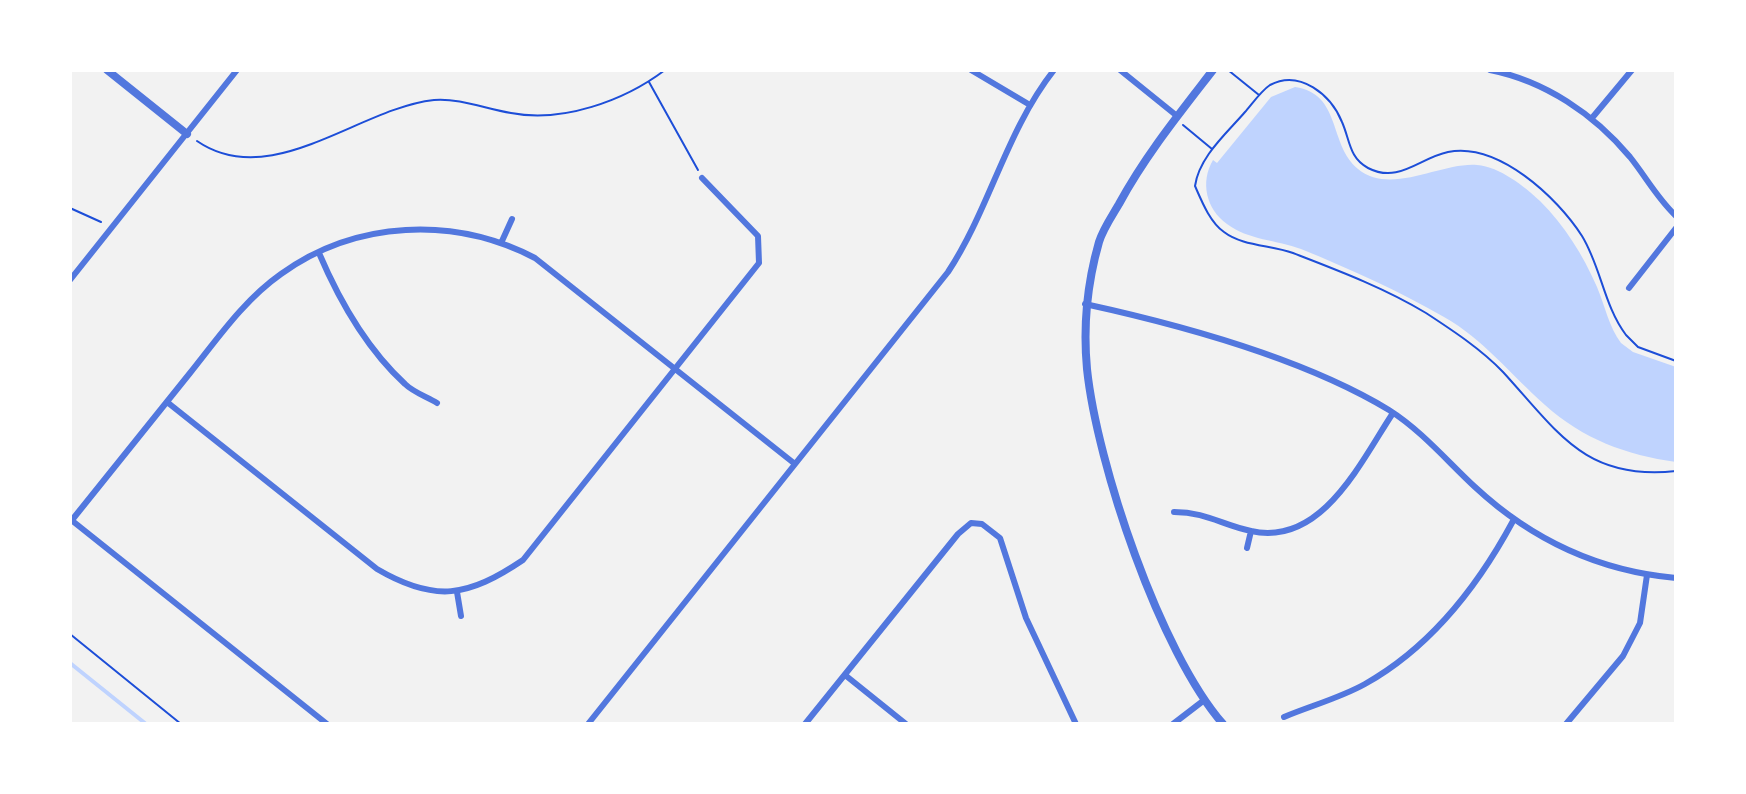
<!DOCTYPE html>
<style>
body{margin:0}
#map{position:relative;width:1746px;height:794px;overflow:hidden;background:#f2f2f2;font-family:"Sofia Sans Condensed",sans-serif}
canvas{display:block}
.frame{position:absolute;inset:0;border:72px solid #fff;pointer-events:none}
</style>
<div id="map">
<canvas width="1746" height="794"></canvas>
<div class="frame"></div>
</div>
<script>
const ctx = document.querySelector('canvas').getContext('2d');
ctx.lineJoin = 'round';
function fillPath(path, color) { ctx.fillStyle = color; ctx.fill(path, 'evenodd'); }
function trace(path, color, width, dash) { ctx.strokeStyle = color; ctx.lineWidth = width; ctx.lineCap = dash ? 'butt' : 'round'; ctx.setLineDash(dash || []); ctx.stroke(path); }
fillPath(new Path2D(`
 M1295,87c47,7 33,57 63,82 33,27 83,-7 119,-4 23,2 47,21 63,36 25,25 43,54 57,86 8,19 12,40 24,56l12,9 43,15v95c-50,-7 -93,-23 -131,-57 -34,-30 -62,-66 -101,-88 -45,-26 -94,-48 -143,-68 -24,-9 -53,-9 -74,-25 -21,-15 -27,-42 -14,-64l4,3 54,-66z`), '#bfd3fe');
trace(new Path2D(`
 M70,663l76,61`), '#bfd3fe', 4);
trace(new Path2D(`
 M1228,70l31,25
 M649,82l49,88
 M1183,125l29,24
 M197,141c74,51 162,-33 237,-41 26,-2 52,9 77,13 51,10 113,-12 154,-43
 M70,208l31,14
 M1676,361l-38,-14 -12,-12c-22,-29 -25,-68 -44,-99 -25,-39 -84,-94 -134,-84 -29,6 -49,32 -80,16 -19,-10 -18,-28 -26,-46 -11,-27 -42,-53 -72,-37 -9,6 -18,19 -25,27 -19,22 -46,45 -50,74 7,16 15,36 29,46 18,14 47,13 69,21 44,17 92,35 133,60 26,17 55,36 77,59 55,60 82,109 173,99
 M70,634l111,90`), '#1d4ed8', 2);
trace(new Path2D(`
 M971,70l59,35
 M1120,70l57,46
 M1490,70c55,11 104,44 140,87 16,20 27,41 46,59
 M1592,118l40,-48
 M502,241l10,-22
 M319,253c20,47 48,96 86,131 8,8 22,13 32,19
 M70,280l167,-210
 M1629,288l47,-60
 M1085,304c96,21 220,55 304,106 33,21 58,51 86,77 57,53 123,84 201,91
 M167,402l210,167c58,34 91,28 146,-9l236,-297 -1,-27 -56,-58
 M1174,512c32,0 48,13 77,19 71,16 110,-70 142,-118
 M70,519l257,205
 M72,520c39,-49 79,-98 118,-147 28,-35 54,-73 91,-99 75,-54 173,-58 254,-16l260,206
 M1247,548l4,-17
 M457,592l4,24
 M845,675l61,49
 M1284,717c26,-11 56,-19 81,-33 66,-37 113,-98 148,-163
 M588,724l360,-452c42,-64 58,-141 106,-202
 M805,724l153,-190 13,-11 11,1 18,14 26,80 50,106
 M1173,724l30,-23
 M1566,724l57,-68 17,-33 7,-48`), '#5277de', 6);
trace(new Path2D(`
 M107,70l80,64
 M1213,70c-34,44 -68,86 -94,134 -7,12 -16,25 -20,38 -12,42 -16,84 -12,127 10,95 73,283 136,355`), '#5277de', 8);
</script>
